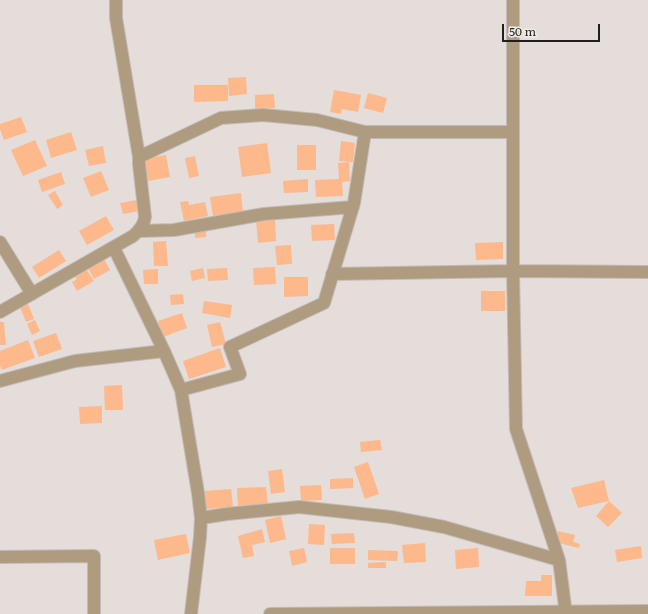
<!DOCTYPE html>
<style>
body{margin:0}
#map{position:relative;width:648px;height:614px;overflow:hidden;background:#e4ddd9;font-family:Literata,serif}
canvas{display:block}
.scale{position:absolute;left:502px;top:24px;width:98px;height:18px;box-sizing:border-box;border:2px solid #211f1d;border-top:0;padding-left:5px;font-size:12px;line-height:14px;white-space:nowrap;color:#211f1d;-webkit-text-stroke:3px #f1ebe6;paint-order:stroke}
</style>
<div id="map">
<canvas width="648" height="614"></canvas>
<div class="scale">50 m</div>
</div>
<script>
const ctx = document.querySelector('canvas').getContext('2d');
ctx.lineJoin = 'round';
function fillPath(path, color) { ctx.fillStyle = color; ctx.fill(path, 'evenodd'); }
function trace(path, color, width, dash) { ctx.strokeStyle = color; ctx.lineWidth = width; ctx.lineCap = dash ? 'butt' : 'round'; ctx.setLineDash(dash || []); ctx.stroke(path); }
fillPath(new Path2D(`
 M246,77l1,17 -18,2 -1,-18z
 M194,85h34v16l-34,1z
 M334,90l27,5 -3,17 -16,-3 -1,5 -11,-2z
 M368,93l19,5 -4,15 -19,-5z
 M274,94l1,14 -20,1v-14z
 M21,117l6,15 -23,8 -4,-11v-5z
 M71,132l6,18 -26,8 -5,-18z
 M35,140l12,26 -24,10 -12,-26z
 M341,141l14,2 -2,19 -14,-1z
 M267,143l4,30 -29,4 -4,-30z
 M297,145h19v25h-19z
 M103,146l3,17 -17,3 -4,-16z
 M166,155l4,22 -22,4 -5,-22z
 M195,156l4,20 -10,2 -4,-20z
 M349,162l1,19 -8,1 1,14 -27,1 -1,-17 24,-1 -1,-16z
 M101,171l8,19 -18,7 -8,-19z
 M61,172l4,12 -23,8 -4,-12z
 M308,179v13l-24,1 -1,-12z
 M55,191l8,14 -6,4 -9,-14z
 M241,193l2,19 -30,4 -3,-19z
 M137,200l2,11 -16,3 -3,-11z
 M188,201l1,4 16,-3 3,14 -24,5 -4,-19z
 M106,216l8,14 -27,15 -8,-14z
 M275,218l1,23 -18,2 -2,-24z
 M334,224l1,16 -23,1 -1,-16z
 M195,230h11v7l-11,1z
 M166,241l2,25h-14l-1,-24z
 M503,242v17l-27,1 -1,-17z
 M291,245l1,19 -15,1 -2,-19z
 M59,250l7,11 -27,17 -7,-11z
 M104,259l6,11 -16,9 -6,-11z
 M275,267l1,17 -22,1 -1,-17z
 M203,268l2,10 -13,3 -2,-10z
 M227,268l1,12 -20,1 -1,-12z
 M86,269l8,12 -17,10 -5,-9 5,-3 -3,-3z
 M158,269v15h-14l-1,-14z
 M284,277h24v19l-24,1z
 M481,291h24v20h-24z
 M183,294l1,10 -13,1 -1,-10z
 M204,301l28,4 -2,13 -28,-5z
 M28,304l6,15 -8,3 -6,-15z
 M182,313l5,15 -24,9 -5,-16z
 M35,320l5,11 -8,4 -5,-11z
 M0,322h4l2,23h-6z
 M220,322l6,22 -14,3 -5,-22z
 M56,333l6,16 -23,8 -6,-16z
 M28,340l7,18 -33,12 -2,-4v-15z
 M220,348l6,19 -37,12 -6,-18z
 M122,385l1,25h-18l-1,-24z
 M102,406v17l-22,1 -1,-17z
 M380,440l2,10 -21,2 -1,-10z
 M368,462l11,32 -14,5 -11,-32z
 M282,469l3,23 -14,2 -3,-23z
 M353,478v10l-23,1v-10z
 M604,480l5,21 -31,7 -7,-20z
 M321,485l1,15 -21,1 -1,-15z
 M266,487l2,17 -30,2 -1,-18z
 M231,489l2,18 -27,2 -1,-18z
 M609,501l13,12 -14,14 -12,-11z
 M281,516l5,23 -16,4 -5,-23z
 M309,524l16,1 -1,20 -16,-1z
 M262,529l3,13 -13,3 2,11 -11,2 -5,-22z
 M558,531l17,4 -2,7 7,2 -1,4 -24,-6z
 M354,533l1,10 -23,1 -1,-10z
 M186,534l4,19 -32,7 -4,-20z
 M425,543l1,19 -22,1 -2,-18z
 M641,546l1,12 -25,4 -2,-12z
 M304,548l3,14 -15,4 -3,-15z
 M330,548h25v16h-25z
 M478,548l1,19 -23,2 -1,-19z
 M368,550l30,1 -1,10 -29,-1z
 M386,562v6h-18v-5z
 M541,575h11v21h-27l1,-15h15z`), '#fdb88c');
const minor = new Path2D(`
 M513,0v271l3,158 43,131 7,54
 M139,157l82,-39 42,-3 54,5 48,12h147
 M139,231l35,-1 90,-16 89,-7
 M0,242l32,52
 M114,248l50,103 17,39 17,103 3,25 -1,19 -9,77
 M332,274l181,-3 135,1
 M0,312l133,-76c7,-6 11,-11 12,-19l-6,-53v-7l-23,-139v-18
 M0,381l75,-20 89,-10
 M181,390l59,-16 -10,-27 94,-44 30,-100 11,-71
 M201,518l26,-4 72,-7 92,10 53,10 115,33
 M0,557l94,-1v58
 M270,614l378,-3`);
trace(minor, '#c1bbb7', 14);
trace(minor, '#ae9b80', 12);
</script>
